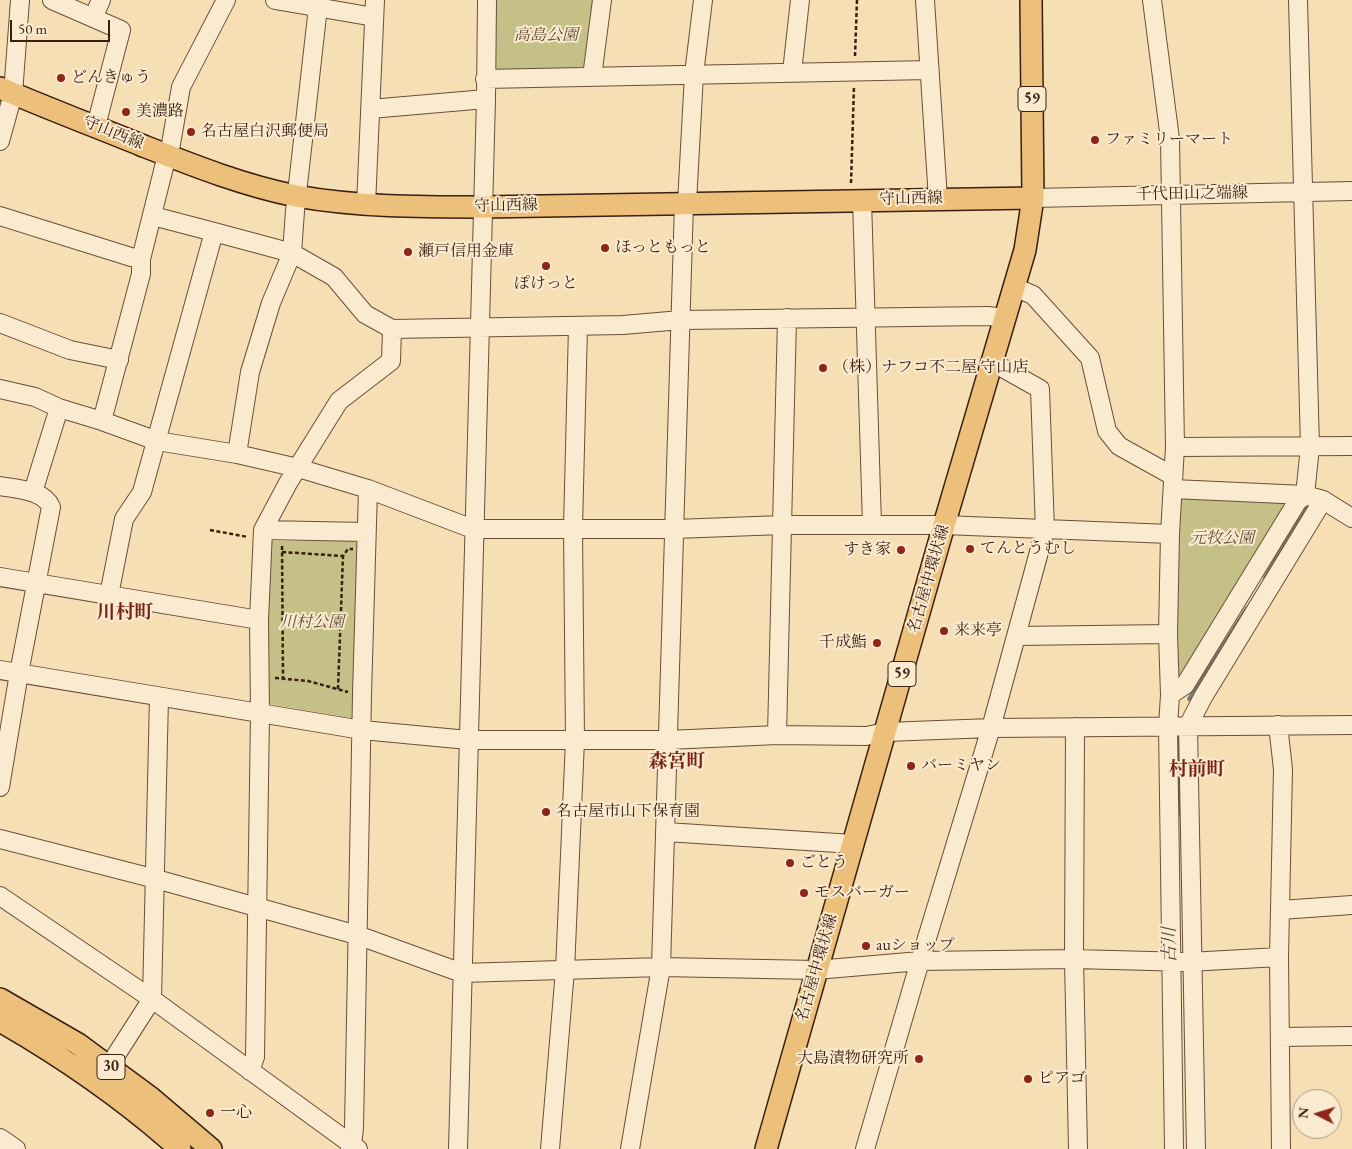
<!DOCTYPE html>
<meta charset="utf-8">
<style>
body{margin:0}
#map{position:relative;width:1352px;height:1149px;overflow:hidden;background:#f7dfb5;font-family:"EB Garamond",serif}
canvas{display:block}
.north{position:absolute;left:1292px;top:1089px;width:50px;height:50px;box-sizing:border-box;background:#faeacf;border:1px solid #ad9883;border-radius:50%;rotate:275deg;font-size:14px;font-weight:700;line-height:20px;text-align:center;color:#3a1e11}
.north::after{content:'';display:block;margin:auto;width:18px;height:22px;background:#8f2418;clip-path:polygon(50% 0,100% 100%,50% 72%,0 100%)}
.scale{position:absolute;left:10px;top:20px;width:100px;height:22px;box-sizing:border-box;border:2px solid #3a1e11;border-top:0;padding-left:6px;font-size:15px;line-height:18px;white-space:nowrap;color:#3a1e11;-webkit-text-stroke:4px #faeacf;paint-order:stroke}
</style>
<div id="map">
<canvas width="1352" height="1149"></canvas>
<div class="north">N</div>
<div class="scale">50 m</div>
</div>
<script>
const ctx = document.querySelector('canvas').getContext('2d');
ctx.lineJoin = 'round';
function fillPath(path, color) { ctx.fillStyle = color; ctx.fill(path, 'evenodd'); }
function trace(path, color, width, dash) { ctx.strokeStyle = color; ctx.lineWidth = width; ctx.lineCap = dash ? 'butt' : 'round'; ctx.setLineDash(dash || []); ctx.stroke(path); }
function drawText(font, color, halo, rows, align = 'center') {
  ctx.font = font + ' "EB Garamond","Noto Serif JP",serif'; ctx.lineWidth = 4; ctx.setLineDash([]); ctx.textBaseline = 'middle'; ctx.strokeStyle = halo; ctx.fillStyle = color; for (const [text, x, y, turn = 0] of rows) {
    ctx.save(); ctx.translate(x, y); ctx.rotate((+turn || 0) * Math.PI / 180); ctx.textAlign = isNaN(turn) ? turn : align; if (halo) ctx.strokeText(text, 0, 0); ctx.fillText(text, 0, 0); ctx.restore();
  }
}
fillPath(new Path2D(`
 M492,0h103l-8,65 -5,5 -87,3z
 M1181,494l111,5 -113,180 -4,-4z
 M267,541h88l5,5 -4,169 -4,3 -83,-14 -4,-3z`), '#c4c088');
trace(new Path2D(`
 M1265,578l42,-74
 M1189,699l58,-91
 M1179,740l2,75`), '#757d6d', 4);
const minor = new Path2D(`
 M52,0l69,30 -25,96
 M275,0l99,17
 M925,0l13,199
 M1152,0l18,139 5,308 -5,87 -2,100 2,61 -2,31 6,423
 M93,18l8,-18
 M792,72l8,-72
 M592,77l10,-77
 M485,79l444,-9
 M370,109l116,-10
 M0,141l13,-47 7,-94
 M169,155l12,-68 45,-87
 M1033,198l319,-7
 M862,200l10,325
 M687,203l7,-129 9,-74
 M366,205l9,-205
 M0,216l131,41 10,2
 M153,216l61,16
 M1014,287l19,8 57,63 17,73 12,15 54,30
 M0,323l70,27 49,10
 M0,389l35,8 24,11 43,13 55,20 80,13 61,14 70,21 105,40h202l107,-4h162l226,9
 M102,421l39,-147v-15l26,-104
 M1175,447l177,-1
 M237,454l13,-82 21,-69 21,-50 3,-42 23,-204
 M0,486c16,3 44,4 51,21l-32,166 -19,114
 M1173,489l132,6 18,5 29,18
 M33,492l26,-84
 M263,530l103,2
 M0,577l259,43
 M109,595l15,-76 18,-27 72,-260 78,21 42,24 31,37 27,15 231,-4 58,-5 307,-4 17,2
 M1017,636l151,-2
 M0,670l362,60 106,10h200l109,-5 89,1 20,-4 105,-4 361,-3
 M1170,695l15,-10 112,-183 8,-7 5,-48 -12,-447
 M1278,725l5,44 -4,188 2,192
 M1075,727l-1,232 4,190
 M777,735l10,-417
 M666,832l187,12
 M0,839l156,40 201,56 105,38 199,-6 155,3 104,-9 154,-2 115,3 90,-5
 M0,896l152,103 206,150
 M1280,910l72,-5
 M1280,1037l72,-1
 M109,1066l43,-67 7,-302
 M250,1071l5,-14 5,-343 -1,-94 4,-90 25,-47 51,-82 52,-40 1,-32
 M0,1138l16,11
 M350,1149l2,-4 2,-17 8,-433 6,-206
 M458,1149l28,-1050 1,-99
 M550,1149l15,-179 10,-230 -2,-212 5,-202
 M630,1149l31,-182 23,-764
 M865,1149l55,-188 71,-233 54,-198 -5,-141 -48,-27
 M1196,1149l-8,-423 15,-29 120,-197`);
const major = new Path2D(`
 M0,88c47,20 94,38 141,57 51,20 101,40 155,51 62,11 123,11 186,11l551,-9
 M0,999l78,45 73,54 60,51
 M0,1021c63,36 126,80 180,128
 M766,1149l178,-624 81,-275 8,-52 -2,-198`);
trace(minor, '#694e3a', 20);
trace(major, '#3a1e11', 24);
trace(new Path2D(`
 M855,56l2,-56
 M851,183l3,-97
 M210,530l38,7
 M282,546l1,132
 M282,552l61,4 5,-7h5
 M275,678l33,3 40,11
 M338,689l5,-133`), '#3a1e11', 2.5, [4, 2.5]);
trace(minor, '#faeacf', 18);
trace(major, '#ecc07a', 21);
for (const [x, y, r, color] of [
 [61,78,5,"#8f2418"],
 [126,112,5,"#8f2418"],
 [191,132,5,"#8f2418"],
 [1095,140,5,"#8f2418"],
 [605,248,5,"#8f2418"],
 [408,252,5,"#8f2418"],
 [546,266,5,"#8f2418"],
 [823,368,5,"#8f2418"],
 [970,549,5,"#8f2418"],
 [901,550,5,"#8f2418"],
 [944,631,5,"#8f2418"],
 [877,643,5,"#8f2418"],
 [911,766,5,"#8f2418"],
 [546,812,5,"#8f2418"],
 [790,863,5,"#8f2418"],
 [804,893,5,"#8f2418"],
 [866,946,5,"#8f2418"],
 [919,1059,5,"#8f2418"],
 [1028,1079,5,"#8f2418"],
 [210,1113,5,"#8f2418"]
]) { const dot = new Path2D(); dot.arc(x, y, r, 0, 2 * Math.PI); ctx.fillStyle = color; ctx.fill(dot); trace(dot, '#faeacf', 2); }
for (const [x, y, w] of [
 [1032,99,28],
 [902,674,28],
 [111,1067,28]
]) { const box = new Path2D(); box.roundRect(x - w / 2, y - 12.5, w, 25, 4); ctx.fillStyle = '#faeacf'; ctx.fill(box); trace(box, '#3a1e11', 1); }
drawText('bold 15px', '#3a1e11', null, [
 ["59",1032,99],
 ["59",902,674],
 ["30",111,1067]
]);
drawText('italic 16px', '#634f35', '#faeacf', [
 ["高島公園",546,36],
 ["元牧公園",1222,539],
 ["川村公園",312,623]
]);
drawText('16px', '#3a1e11', '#faeacf', [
 ["どんきゅう",71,78],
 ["美濃路",136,112],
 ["名古屋白沢郵便局",201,132],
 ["ファミリーマート",1105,140],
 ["ほっともっと",615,248],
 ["瀬戸信用金庫",418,252],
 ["ぽけっと",546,284,"center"],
 ["（株）ナフコ不二屋 守山店",833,368],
 ["てんとうむし",980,549],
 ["すき家",891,550,"right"],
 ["来来亭",954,631],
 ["千成鮨",867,643,"right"],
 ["バーミヤン",921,766],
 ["名古屋市山下保育園",556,812],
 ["ごとう",800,863],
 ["モスバーガー",814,893],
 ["auショップ",876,946],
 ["大島漬物研究所",909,1059,"right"],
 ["ピアゴ",1038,1079],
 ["一心",220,1113]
], 'left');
drawText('16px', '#3a1e11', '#faeacf', [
 ["守山西線",113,133,22],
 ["千代田山之端線",1192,194,-1],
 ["守山西線",911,199,-1],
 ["守山西線",506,206,-1],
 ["名古屋中環状線",929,579,-74],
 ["名古屋中環状線",817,968,-74]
]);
drawText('italic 18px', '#584e3f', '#faeacf', [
 ["古川",1170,945,-91]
]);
drawText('bold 19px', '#7a1f14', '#faeacf', [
 ["川村町",125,613],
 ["森宮町",677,762],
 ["村前町",1197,770]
]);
</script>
